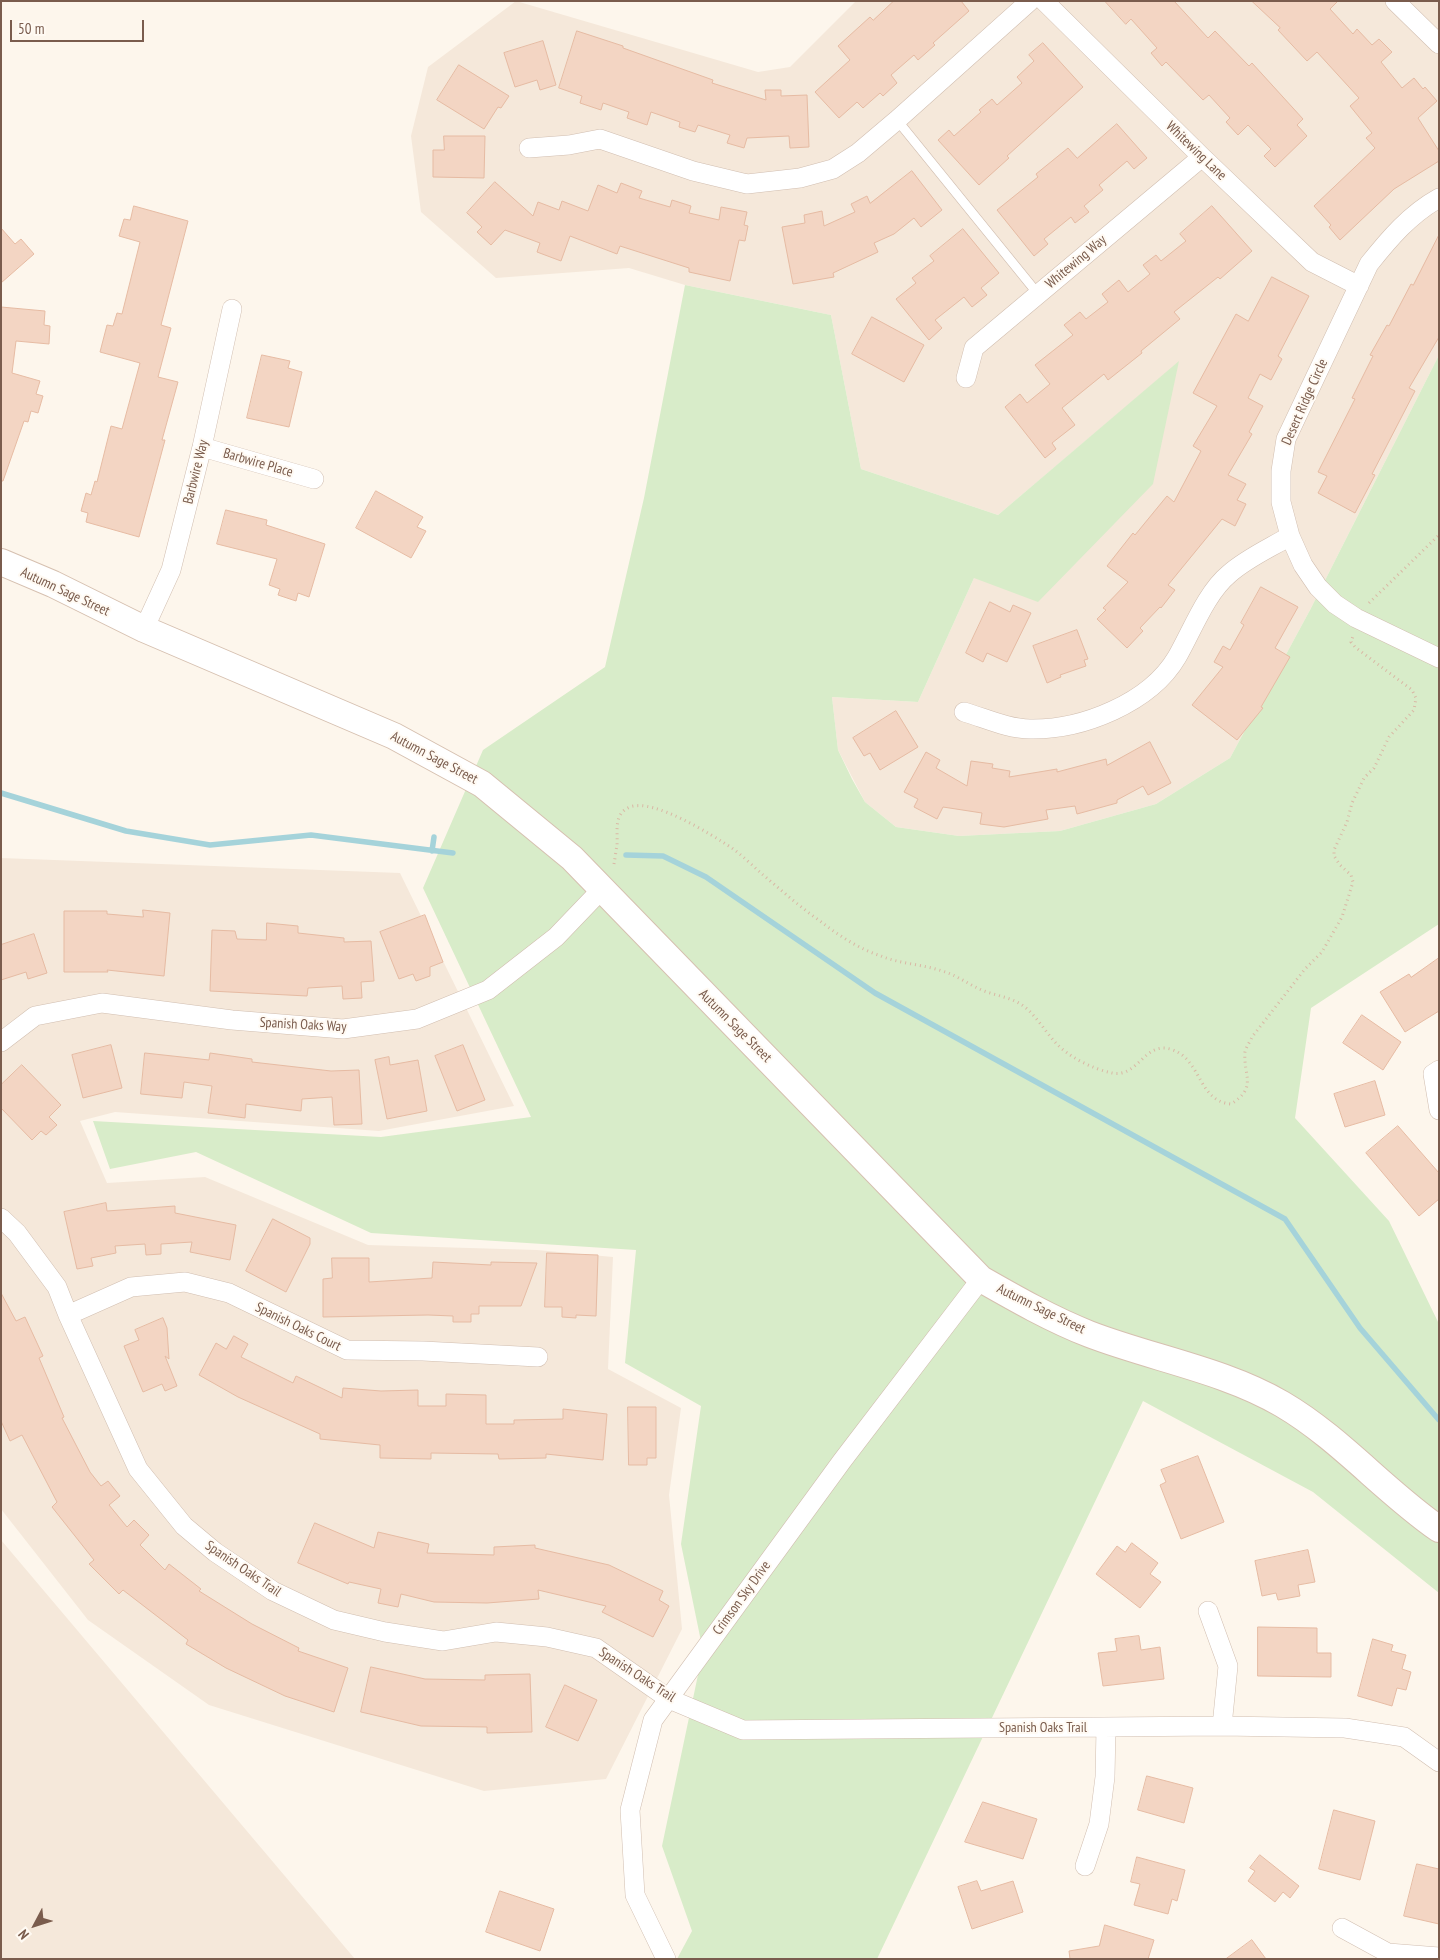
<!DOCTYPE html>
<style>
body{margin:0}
#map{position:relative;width:1440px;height:1960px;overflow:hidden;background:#fdf6ec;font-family:"PT Sans Narrow",sans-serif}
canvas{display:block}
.frame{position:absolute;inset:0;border:2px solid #7a5c4d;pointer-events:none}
.north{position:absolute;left:10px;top:1900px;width:50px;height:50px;-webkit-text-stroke:4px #fffaf3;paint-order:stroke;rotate:230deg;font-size:14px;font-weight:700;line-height:20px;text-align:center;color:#7a5c4d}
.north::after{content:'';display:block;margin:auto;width:18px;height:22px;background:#7a5c4d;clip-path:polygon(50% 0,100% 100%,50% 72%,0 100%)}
.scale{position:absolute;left:10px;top:20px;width:134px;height:22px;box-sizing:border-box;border:2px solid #7a5c4d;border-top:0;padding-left:6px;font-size:15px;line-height:18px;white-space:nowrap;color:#7a5c4d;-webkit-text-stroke:4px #fffaf3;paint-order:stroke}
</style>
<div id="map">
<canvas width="1440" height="1960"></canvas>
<div class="frame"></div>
<div class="north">N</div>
<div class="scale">50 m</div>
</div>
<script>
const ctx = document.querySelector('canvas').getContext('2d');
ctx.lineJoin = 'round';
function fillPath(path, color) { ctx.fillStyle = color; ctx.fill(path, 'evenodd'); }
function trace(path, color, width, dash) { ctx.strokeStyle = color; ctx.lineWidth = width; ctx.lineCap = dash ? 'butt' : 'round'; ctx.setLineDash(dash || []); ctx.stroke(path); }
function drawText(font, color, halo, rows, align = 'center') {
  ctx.font = font + ' "PT Sans Narrow",sans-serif'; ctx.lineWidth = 4; ctx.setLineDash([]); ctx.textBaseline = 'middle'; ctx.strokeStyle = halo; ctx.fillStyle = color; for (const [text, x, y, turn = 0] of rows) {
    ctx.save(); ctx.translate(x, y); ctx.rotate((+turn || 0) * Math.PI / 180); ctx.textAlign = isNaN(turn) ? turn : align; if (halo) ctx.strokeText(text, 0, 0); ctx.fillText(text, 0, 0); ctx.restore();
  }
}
fillPath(new Path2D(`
 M516,1l242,71 32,-5 66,-66h583v354l-129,255 -80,148 -74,46 -96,27 -101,5 -63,-9 -31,-25 -27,-52 -6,-53 86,5 56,-124 205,-216 -181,153 -137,-46 -30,-154 -146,-30 -56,-17 -133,10 -75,-66 -10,-76 17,-69z
 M1,858l399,15 114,233 -135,25 -264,-19 -35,9 27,62 98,-6 163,68 169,5 76,7 -5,112 73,39 -12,87 13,134 -76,150 -122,12 -275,-86 -121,-85 -87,-111z
 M1,1540l354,419h-354z`), '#f5e8da');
fillPath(new Path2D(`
 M685,285l146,30 30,154 137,46 181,-154 -26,123 -115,118 -64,-24 -56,124 -86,-5 6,53 14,29 13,23 31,25 63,9 101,-5 96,-27 74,-46 80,-148 129,-255v569l-128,84 -16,110 94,103 50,103v269l-126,-101 -170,-91 -266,558h-200l15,-28 -30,-85 41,-195 -22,-107 20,-138 -76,-43 11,-113 -265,-17 -175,-81 -86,17 -17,-48 288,16 150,-20 -108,-229 60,-138 122,-83 39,-169z`), '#d8ecc9');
trace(new Path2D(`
 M1,793l125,38 84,14 101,-10 142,18
 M432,851l2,-14
 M626,855l37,1 43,21 169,116 410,226 75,109 79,92`), '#a5d3da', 5.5);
const building = new Path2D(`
 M894,1h67l8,10 -36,32 2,2 -17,15 -4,-5 -23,20 6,8 -14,13 -3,-3 -17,15 -6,-6 -18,16 -24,-26 35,-32 -12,-14 32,-29 3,3z
 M1105,1h69l34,37 7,-7 34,35 3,-3 51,56 -6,6 10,11 -32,31 -11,-11 7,-7 -23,-24 -10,10 -12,-13 4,-4 -21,-23 -6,5 -37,-38 -4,4 -11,-13 6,-5 -26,-29 -5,5z
 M1252,1h86l-8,8 23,25 4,-5 15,16 7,-6 13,13 -11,10 21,26 12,-10 9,11 2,-2 12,14 -19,17 21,33v10l-45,28 -54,51 -11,-13 2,-2 -17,-19 61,-58 -9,-10 6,-5 -22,-27 9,-8 -42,-46 -10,9 -29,-31 2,-2z
 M577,31l46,15v2l90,32 -1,3 54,17 -1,-10h16v6l26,-1 2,52 -19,1 -1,-12 -42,2 -3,10 -17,-5 3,-8 -32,-10 -3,7 -16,-5 1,-5 -29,-10 -4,13 -20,-7 2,-6 -26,-9 -2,7 -21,-7 2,-7 -23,-8z
 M543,41l13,44 -16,5 -3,-10 -22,7 -11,-34z
 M1043,43l40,44 -76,69 2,2 -30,27 -41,-45 11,-10 5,6 27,-24 -2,-2 13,-11 5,6 25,-22 -5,-6 17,-16 -5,-6z
 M459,65l50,31 -8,12 -3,-1 -14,22 -47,-29z
 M1117,124l30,34 -13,11 -7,-8 -28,24 4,5 -19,16 5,6 -14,11 -4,-6 -27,22 4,5 -14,12 -37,-46 41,-33 -2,-3 32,-26 9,10z
 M444,136h41l-1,42 -51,-1v-27h11z
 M912,171l30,39 -21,17 -7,-9 -20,16 -20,9 4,9 -45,21 1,4 -41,7 -11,-57 23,-4 -1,-8 18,-4 2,15 31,-14 -4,-8 16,-8 3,7z
 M495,182l38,34 5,-14 21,8 3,-9 26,10 10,-26 19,8 4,-10 21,8 -3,7 31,9 2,-7 19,6 -2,7 30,7 2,-13 26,5 -3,13 4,1 -3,15 -6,-1 -9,41 -41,-9v-4l-69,-22 -3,8 -47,-18 -9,25 -24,-9 3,-9 -35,-13 -14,15 -14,-13 5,-5 -15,-14z
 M134,206l54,15 -27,104 10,3 -13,49 20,5 -16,58h3l-26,97 -53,-15 2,-9 -7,-2 5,-18 5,2 4,-14 2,1 14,-56 11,3 18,-66 -40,-11 7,-27 6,1 4,-13 5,1 18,-72 -21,-6 5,-17 6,1z
 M1212,206l40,45 -32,28 -2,-2 -44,35 6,7 -39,32 1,2 -34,27 -4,-6 -42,34 13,17 -23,18 4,6 -11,9 -40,-51 15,-13 7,9 23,-19 -15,-19 38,-30 -9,-10 16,-13 6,7 22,-17 -6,-8 17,-14 9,12 22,-18 -7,-9 13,-10 5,6 25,-20 -6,-7z
 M1,228l14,16 6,-5 13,15 -33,29z
 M963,229l36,44 -18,15 6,7 -15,12 -8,-10 -29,23 7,8 -13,12 -33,-41 20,-16 -4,-5 22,-17 -4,-5z
 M1439,235v102l-30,51 6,3 -43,83 3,1 -20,38 -37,-20 9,-17 -9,-4 37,-73 -3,-1 21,-42 -3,-1 17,-30 2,1 22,-42 2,1z
 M1272,277l37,19 -31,60 4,3 -11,21 -11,-6 -12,24 15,8 -14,26 3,2 -24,41 18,9 -9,16 9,4 -11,22 -13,-7 -54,66 7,5 -14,18 -1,-1 -20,21 3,3 -16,17 -30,-29 9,-9 -3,-2 25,-26 -21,-16 26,-33 2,2 32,-39 7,6 27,-51 -8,-5 24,-40 -24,-13 43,-79 12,7z
 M1,307l44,4 -1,14 6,1 -1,18 -33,-3 -4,32 28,8 -4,13 7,2 -5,17 -7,-2 -3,11 -4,-1 -21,60h-2z
 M872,317l52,28 -20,37 -52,-28z
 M262,355l28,6 -2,7 14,4 -13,55 -42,-9z
 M376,491l47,26 -6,10 9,4 -15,27 -55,-30z
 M226,510l41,10 -1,5 59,19 -16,53 -11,-4 -2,8 -18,-6 2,-6 -11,-4 8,-26 -60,-15z
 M1261,587l37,20 -23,41 15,9 -29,50 2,1 -26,32 -45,-35 31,-38 -9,-5 9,-16 7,4 14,-25 -3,-2z
 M990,602l20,10 3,-7 18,8 -24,49 -20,-9 -4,9 -17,-9z
 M1077,630l11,29 -4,1 2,6 -26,9 1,2 -14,6 -14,-37z
 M896,711l22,36 -38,23 -10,-17 -6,3 -11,-18z
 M1150,742l21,41 -23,12 -5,-9 -26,14v3l-40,11 -2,-8 -29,4 2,9 -44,8 -24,-3 2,-11 -39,-6 -6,12 -23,-12 4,-8 -14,-7 22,-40 14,8 -4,8 31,18 4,-25 22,3 -1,4 18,3 -1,6 48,-8v3l49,-13 1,6z
 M143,910l27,3 -6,63 -57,-6 1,2h-44v-61h43v3l36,3z
 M425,915l18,47 -13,5v9l-14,5 -3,-7 -14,5 -19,-47z
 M267,923l31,3v7l46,5v4l27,-1 3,40 -13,1 1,16 -19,1 -1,-13 -34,2 -1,8 -97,-5 2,-61 23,1 2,8 29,1z
 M34,934l13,39 -19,6 -2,-7 -25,8v-35z
 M1439,958v53l-34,21 -25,-40 29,-18 2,3z
 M1362,1015l39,27 -18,28 -40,-27z
 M111,1045l11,43 -39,10 -11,-43z
 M463,1045l22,55 -28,11 -22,-55z
 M145,1053l64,7 1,-7 42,6v3l79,9 28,-1 3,54 -28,1 -2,-28 -30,2 -1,12 -55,-7 -1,14 -37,-5 4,-27 -28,-4 -2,16 -41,-4z
 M389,1057l1,8 28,-5 9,51 -40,8 -12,-59z
 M22,1065l39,40 -12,12 8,8 -11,10 -5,-4 -9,9 -31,-32v-23z
 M1375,1081l10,34 -40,12 -11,-33z
 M1398,1126l41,47v26l-20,17 -53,-63z
 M106,1203l1,8 68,-5v7l61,12 -6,35 -40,-8 2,-10 -31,2v10l-15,1 -1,-11 -30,2 1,7 -25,5 2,8 -16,3 -13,-57z
 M273,1219l37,19v6l-24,48 -40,-21z
 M547,1253l51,2 -2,61 -20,-1v3l-14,-1v-10h-17z
 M332,1258h37v24l63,-4 1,-16 58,3v-3l46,1 -16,43h-42v8h-8v8h-18v-6l-25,-1 -105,2v-38l9,-1z
 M1,1293l15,28 9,-4 18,39 -4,2 25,59 -2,1 28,54 11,14 7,-5 12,15 -11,9 18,22 7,-7 15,15 -9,10 25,25 4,-6 32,25 -2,2 53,33 47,24 -1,3 50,17 -14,44 -49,-16 -59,-28 -40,-24 2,-4 -65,-50 -4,4 -30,-30 5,-4 -42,-53 5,-5 -35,-67 -12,6 -9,-20z
 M163,1318l4,10 2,31 -4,-3 12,30 -12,5 -3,-7 -19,8 -19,-46 15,-6 -4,-10z
 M234,1336l14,8 -7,13 52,26 3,-7 46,22 1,-10 38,3 37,-1v16h28v-12l40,1v29h28v-4l49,-1v-10l44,5 -4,46 -57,-6v4l-47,1 -1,-5 -67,-1v6l-51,-1v-13l-60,-6v-5l-82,-37 -39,-22 17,-32 10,6z
 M628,1407h28v51h-9v7h-18z
 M1198,1456l26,66 -43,17 -21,-54 6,-3 -5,-12z
 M315,1523l59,25 4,-16 51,12 -2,9 67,2v-8l41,-2v3l74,17 54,26 -4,9 10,6 -16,31 -51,-25 4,-6 -68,-16 1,9 -52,4 -53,-1 -33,-8 -3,13 -20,-4 3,-14 -32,-7 -1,2 -50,-21z
 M1132,1543l26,20 -8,11 11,8 -21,26 -44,-34 21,-28 8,6z
 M1308,1550l7,32 -17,3 2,11 -22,4 -2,-7 -14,3 -7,-35z
 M1258,1627l59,1v25h14v24l-73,-1z
 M1139,1636l2,14 19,-3 4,32 -61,7 -5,-33 19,-2 -2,-12z
 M1373,1639l20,6 -2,6 15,4 -4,14 9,3 -5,18 -9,-2 -5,18 -34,-10z
 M371,1667l54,12 60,1v-5l45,-1 2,58 -45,1v-6l-66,-1 -60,-14z
 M565,1685l32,15 -19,41 -32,-14z
 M1147,1776l46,12 -9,35 -46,-13z
 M983,1802l54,17 -14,40 -58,-17z
 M1334,1810l41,11 -15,59 -41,-11z
 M1260,1855l39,31 -9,12 -7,-6 -8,10 -27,-21 7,-10 -5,-3z
 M1137,1857l48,13 -8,31 -5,-2 -4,15 -34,-9 6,-21 -9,-2z
 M1417,1864l22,5v55l-35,-8z
 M977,1881l4,10 32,-10 10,31 -51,17 -14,-42z
 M500,1891l54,18 -14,42 -54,-19z
 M1105,1925l49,15 -6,19h-78l-1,-8 30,-5z
 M1252,1940l14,19h-40z`);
fillPath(building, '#f3d5c3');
trace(building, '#e6bba3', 1);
const lane = new Path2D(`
 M897,120l141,174`);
const street = new Path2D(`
 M1044,1l158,156 110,105 47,24
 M1395,1l44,43
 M529,148l40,-3 31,-6 93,32 54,13 53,-6 33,-9 25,-16 39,-33 133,-119
 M1439,198c-29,16 -50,41 -70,66l-83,175 -5,32v31l9,34 13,29 15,22 17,17 21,14 83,40
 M966,378l8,-30 228,-191
 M202,447l112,32
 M144,629l27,-59 31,-123 30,-138
 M964,712c21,6 44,17 66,17 52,1 120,-26 147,-72 15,-26 29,-64 52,-83 18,-16 41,-26 61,-38
 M1,1042l34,-26 67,-13 130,17 111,9 74,-10 71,-29 68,-53 46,-48
 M1439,1070l-6,4 6,36
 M1,1218l16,15 40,54 11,28 70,154 46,57 31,26 58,39 61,29 51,12 58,9 53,-9 51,5 49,11 73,51 74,31 479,-4 123,2 59,9 35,25
 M68,1315l63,-28 54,-5 44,11 118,57 76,1 115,6
 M1208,1611l20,55 -6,60
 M1085,1866l14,-42 6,-47 1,-49
 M1342,1928l46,25 51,4
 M666,1959l-31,-64 -5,-85 23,-90 189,-259 139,-182`);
const secondary = new Path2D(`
 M1,562l52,22 91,45 250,107 88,48 90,74 409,421c35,20 70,40 108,55 62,24 135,36 193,70 58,34 102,87 157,125`);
trace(lane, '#d1beb0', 10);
trace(street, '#d1beb0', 20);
trace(secondary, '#d6c0b0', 28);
trace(new Path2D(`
 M1369,603l70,-68
 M614,864c1,-6 2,-13 3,-19 1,-14 -4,-31 13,-38 24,-9 82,28 102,41 11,8 21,18 30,26 19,16 38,33 58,47 18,14 39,28 61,35 19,8 41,8 61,15 15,4 27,14 42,20 11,4 23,6 33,11 16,8 26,27 38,40 13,15 38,27 57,31 26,5 32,-31 58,-24 32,9 27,52 61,55 27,-17 12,-28 14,-52 1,-5 5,-10 7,-15l53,-68 17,-17 20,-35 11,-35 -2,-7 -11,-10 -6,-9v-6l13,-28 5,-19 12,-25 10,-10 15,-31 25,-27 2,-12 -4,-8 -57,-43 -4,-5 2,-6`), '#d9b8a5', 3, [1, 4]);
trace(lane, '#fff', 9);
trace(street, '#fff', 19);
trace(secondary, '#fff', 26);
drawText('14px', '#7a5c4d', '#fffaf3', [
 ["Whitewing Lane",1196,151,44],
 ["Whitewing Way",1076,262,-40],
 ["Desert Ridge Circle",1305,402,-66],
 ["Barbwire Place",258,463,16],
 ["Barbwire Way",196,472,-76],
 ["Autumn Sage Street",65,592,25],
 ["Autumn Sage Street",434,758,28],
 ["Spanish Oaks Way",303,1025,3],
 ["Autumn Sage Street",735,1026,45],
 ["Autumn Sage Street",1041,1309,26],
 ["Spanish Oaks Court",298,1327,26],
 ["Spanish Oaks Trail",243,1569,34],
 ["Crimson Sky Drive",742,1598,-54],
 ["Spanish Oaks Trail",637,1675,33],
 ["Spanish Oaks Trail",1043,1728]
]);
</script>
